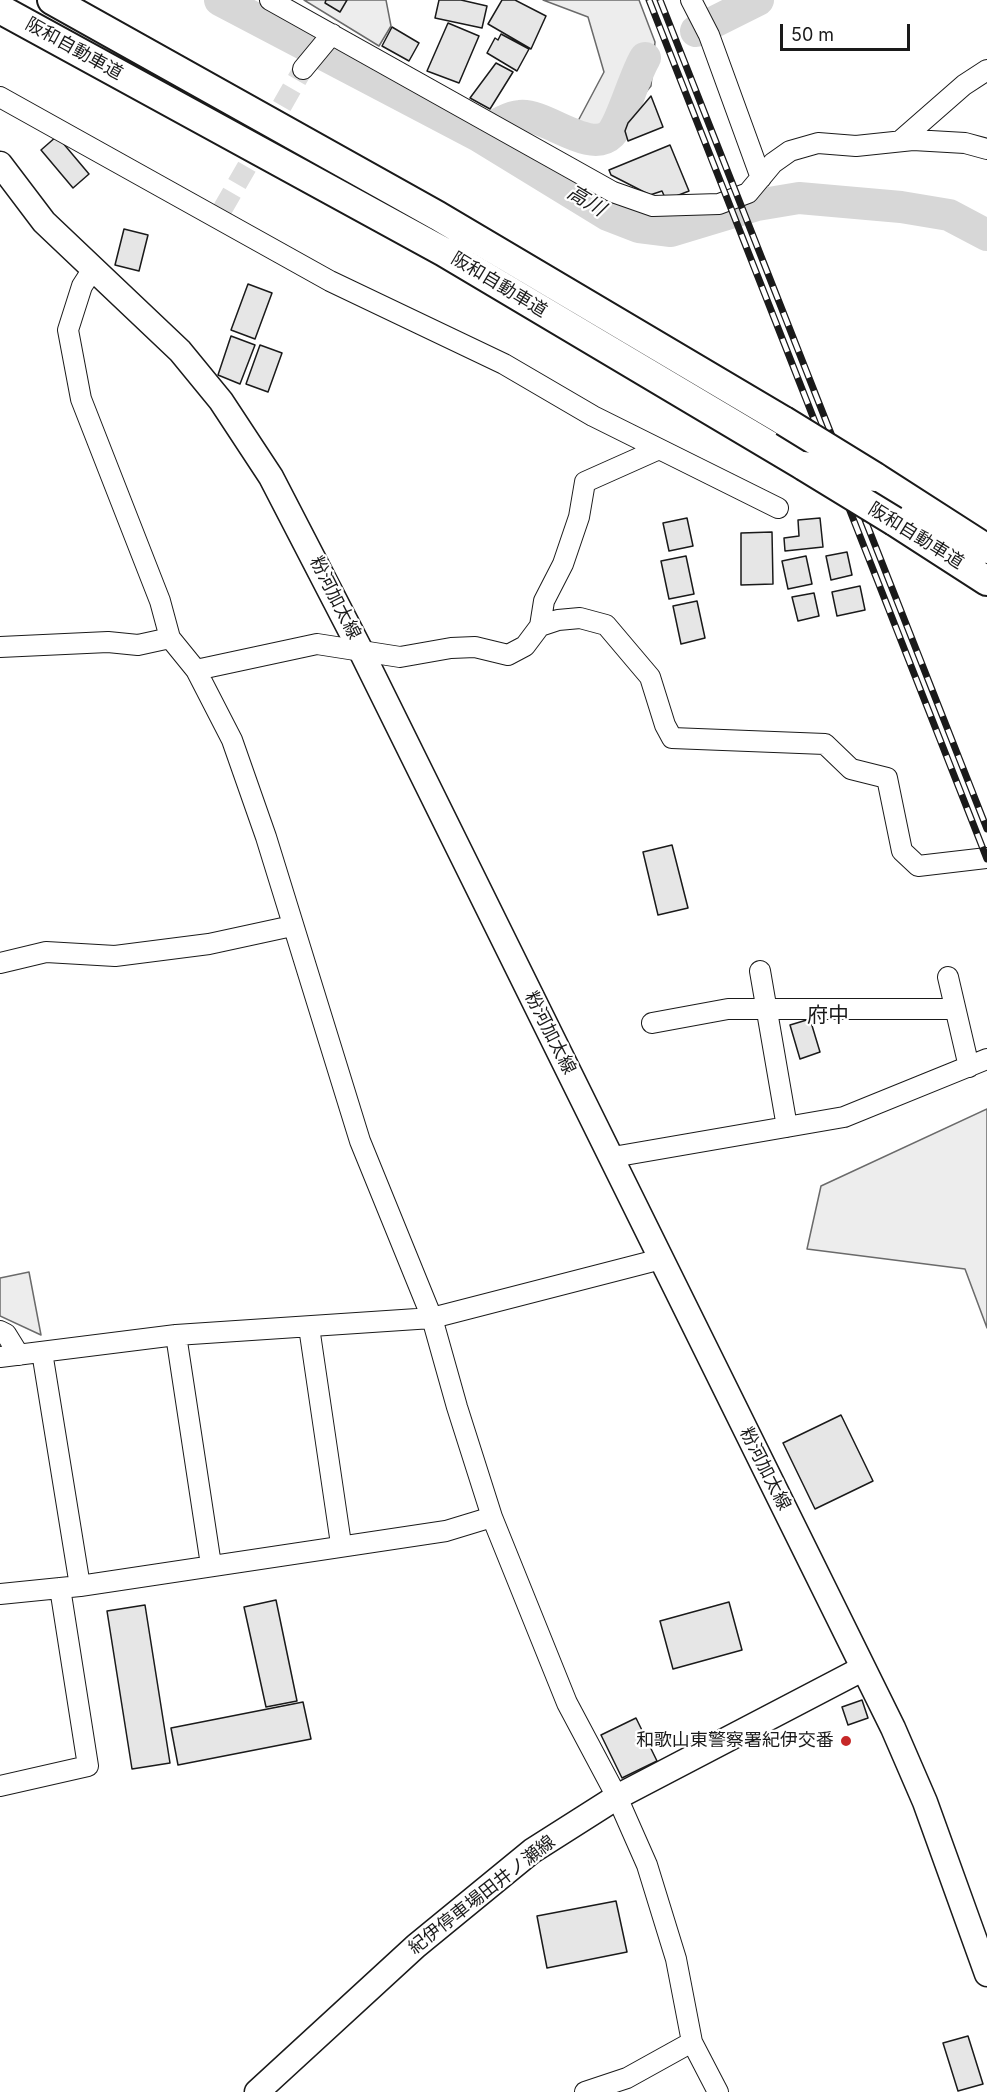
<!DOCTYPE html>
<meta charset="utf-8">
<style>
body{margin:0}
#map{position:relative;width:987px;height:2092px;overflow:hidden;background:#fff;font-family:Inter,sans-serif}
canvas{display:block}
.scale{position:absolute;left:780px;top:24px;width:130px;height:27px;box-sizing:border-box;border:3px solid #1a1a1a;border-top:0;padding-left:8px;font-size:18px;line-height:21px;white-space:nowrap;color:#1a1a1a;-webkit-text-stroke:4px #fff;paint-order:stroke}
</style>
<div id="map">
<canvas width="987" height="2092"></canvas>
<div class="scale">50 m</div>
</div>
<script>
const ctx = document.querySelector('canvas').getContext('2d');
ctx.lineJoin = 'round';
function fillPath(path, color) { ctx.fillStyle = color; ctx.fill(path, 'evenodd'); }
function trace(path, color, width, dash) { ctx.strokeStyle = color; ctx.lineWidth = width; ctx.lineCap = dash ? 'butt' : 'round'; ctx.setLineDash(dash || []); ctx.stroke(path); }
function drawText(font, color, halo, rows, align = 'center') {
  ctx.font = font + ' Inter,"Noto Sans JP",sans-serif'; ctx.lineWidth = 4.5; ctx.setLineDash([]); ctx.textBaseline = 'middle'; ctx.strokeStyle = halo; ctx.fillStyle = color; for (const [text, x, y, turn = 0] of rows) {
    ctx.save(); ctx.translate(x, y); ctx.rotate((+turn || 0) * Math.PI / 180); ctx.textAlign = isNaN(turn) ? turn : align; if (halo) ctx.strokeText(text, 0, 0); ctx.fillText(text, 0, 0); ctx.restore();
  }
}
const built = new Path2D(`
 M304,0h82l5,26 -12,20z
 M543,0h96l16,42 -4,44 -52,62 -30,-10 35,-66 -16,-55z
 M987,1109v219l-22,-59 -158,-20 14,-63z
 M29,1272l12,63 -41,-19v-38z`);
fillPath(built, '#ededed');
trace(built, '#6a6a6a', 1.5);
trace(new Path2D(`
 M220,0l259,136 129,79 31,12 32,4 86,-26 42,-7 102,9 48,8 38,20
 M696,31l62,-31
 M479,136c12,-7 27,-19 41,-20 25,-3 70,39 91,18 11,-12 23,-58 34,-76`), '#d7d7d7', 32);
const building = new Path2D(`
 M326,0h21l-7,12 -15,-9z
 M439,0h22l26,6 -5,22 -47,-10z
 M502,0h13l31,16 -15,33 -43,-25z
 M448,23l31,13 -20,47 -32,-12z
 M392,27l27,16 -10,18 -27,-15z
 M501,34l28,15 -12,22 -30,-18 8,-15 3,2z
 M496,63l17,9 -23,37 -20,-11z
 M651,96l12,31 -35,14 -3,-10 3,-8z
 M57,136l32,38 -16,14 -32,-38z
 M670,145l19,46 -23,9 -4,-9 -12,4 -39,-20 -2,-5z
 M124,229l24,6 -9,36 -24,-6z
 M248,284l24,9 -17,46 -24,-9z
 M231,336l24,9 -15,39 -22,-9z
 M260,345l22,8 -14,39 -22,-8z
 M687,518l6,28 -24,5 -6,-28z
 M820,518l3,29 -38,4 -1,-13 15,-2 -1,-16z
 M772,532l1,52 -32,1v-52z
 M847,552l5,23 -21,5 -5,-24z
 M686,556l8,38 -25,5 -8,-38z
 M806,556l6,28 -24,5 -6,-28z
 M860,586l5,24 -28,6 -5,-24z
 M814,593l5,23 -21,5 -6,-24z
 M697,601l8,37 -24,6 -8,-38z
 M672,845l16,63 -30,7 -15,-63z
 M810,1019l10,33 -20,7 -10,-34z
 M841,1415l32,66 -58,28 -32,-66z
 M276,1600l21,101 -31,6 -22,-100z
 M729,1602l13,48 -69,19 -13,-48z
 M145,1605l25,158 -38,6 -25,-158z
 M862,1700l6,18 -20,7 -6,-18z
 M303,1702l8,37 -133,26 -7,-37z
 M636,1718l21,43 -35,17 -21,-43z
 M616,1901l11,51 -80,16 -10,-52z
 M968,2036l15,48 -25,7 -15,-48z`);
fillPath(building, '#e6e6e6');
trace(building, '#1a1a1a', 1.5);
trace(new Path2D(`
 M222,210l81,-141`), '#ddd', 20, [20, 10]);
const minor = new Path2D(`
 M270,0l343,192 40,14 66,-2 29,-11 25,-30 17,-12 28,-8 38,3 57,-6 52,3 22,6
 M691,0l18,35 52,143
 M303,69l29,-35
 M0,97l330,184 174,83 89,52 185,92
 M900,141l64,-56 23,-15
 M93,269l-11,17 -14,44 13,69 79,202 10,37 26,32 36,70 34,97 94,304 72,177 25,89 35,110 75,186 50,94 30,68 29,94 16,83 26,50
 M540,626l18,-6 22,-2 26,7 44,52 15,48 7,13 153,6 26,25 36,9 15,73 16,15 69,-8
 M0,647l108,-5 30,3 32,-7
 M196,670l121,-26 83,13 51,-9 24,-1 33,8 17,-9 15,-20 4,-25 19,-37 16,-47 6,-35 74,-33
 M0,963l46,-11 69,4 94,-12 83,-18
 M760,971l27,156
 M948,977l21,90
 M652,1023l76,-14h227
 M613,1157l231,-40 143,-58
 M309,1327l32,217
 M0,1331l6,3 13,21
 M176,1335l35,230
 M42,1352l38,234
 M0,1357l176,-22 256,-17 229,-59
 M0,1594l80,-8 366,-55 46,-14
 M0,1786l88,-20 -28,-178
 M585,2092l42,-14 65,-36`);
const major = new Path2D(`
 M0,164l44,58 136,129 41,50 50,76 90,174 532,1077 32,74 62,172
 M257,2092l159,-146 116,-95 85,-54 245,-128`);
const highway = new Path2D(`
 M52,0l386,216 346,205
 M0,9l444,243 360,214
 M875,477l112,72
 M894,521l93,60`);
trace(minor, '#1a1a1a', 22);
trace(major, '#1a1a1a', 27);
trace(highway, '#1a1a1a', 32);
trace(minor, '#fff', 20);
trace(major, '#fff', 24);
trace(highway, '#fff', 28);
const rail = new Path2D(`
 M649,0l338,859
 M660,0l327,829`);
trace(rail, '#1a1a1a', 7);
trace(rail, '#fff', 4.5, [14]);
const highwayBridge = new Path2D(`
 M784,421l91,56
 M804,466l90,55`);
trace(highwayBridge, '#1a1a1a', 32, []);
trace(highwayBridge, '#fff', 28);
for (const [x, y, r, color] of [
 [846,1741,6,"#c62828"]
]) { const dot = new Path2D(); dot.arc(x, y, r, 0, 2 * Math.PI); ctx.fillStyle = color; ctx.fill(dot); trace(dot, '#fff', 2); }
drawText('18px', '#1a1a1a', '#fff', [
 ["阪和自動車道",74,49,29],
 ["阪和自動車道",499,285,31],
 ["阪和自動車道",916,536,32],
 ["粉河加太線",335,598,63],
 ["粉河加太線",550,1033,63],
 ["粉河加太線",765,1469,63],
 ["紀伊停車場田井ノ瀬線",482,1895,-38]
]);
drawText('18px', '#1a1a1a', '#fff', [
 ["和歌山東警察署紀伊交番",834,1741]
], 'right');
drawText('italic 20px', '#1a1a1a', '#fff', [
 ["高川",586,201,31]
]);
drawText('21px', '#1a1a1a', '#fff', [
 ["府中",828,1016]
]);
</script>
